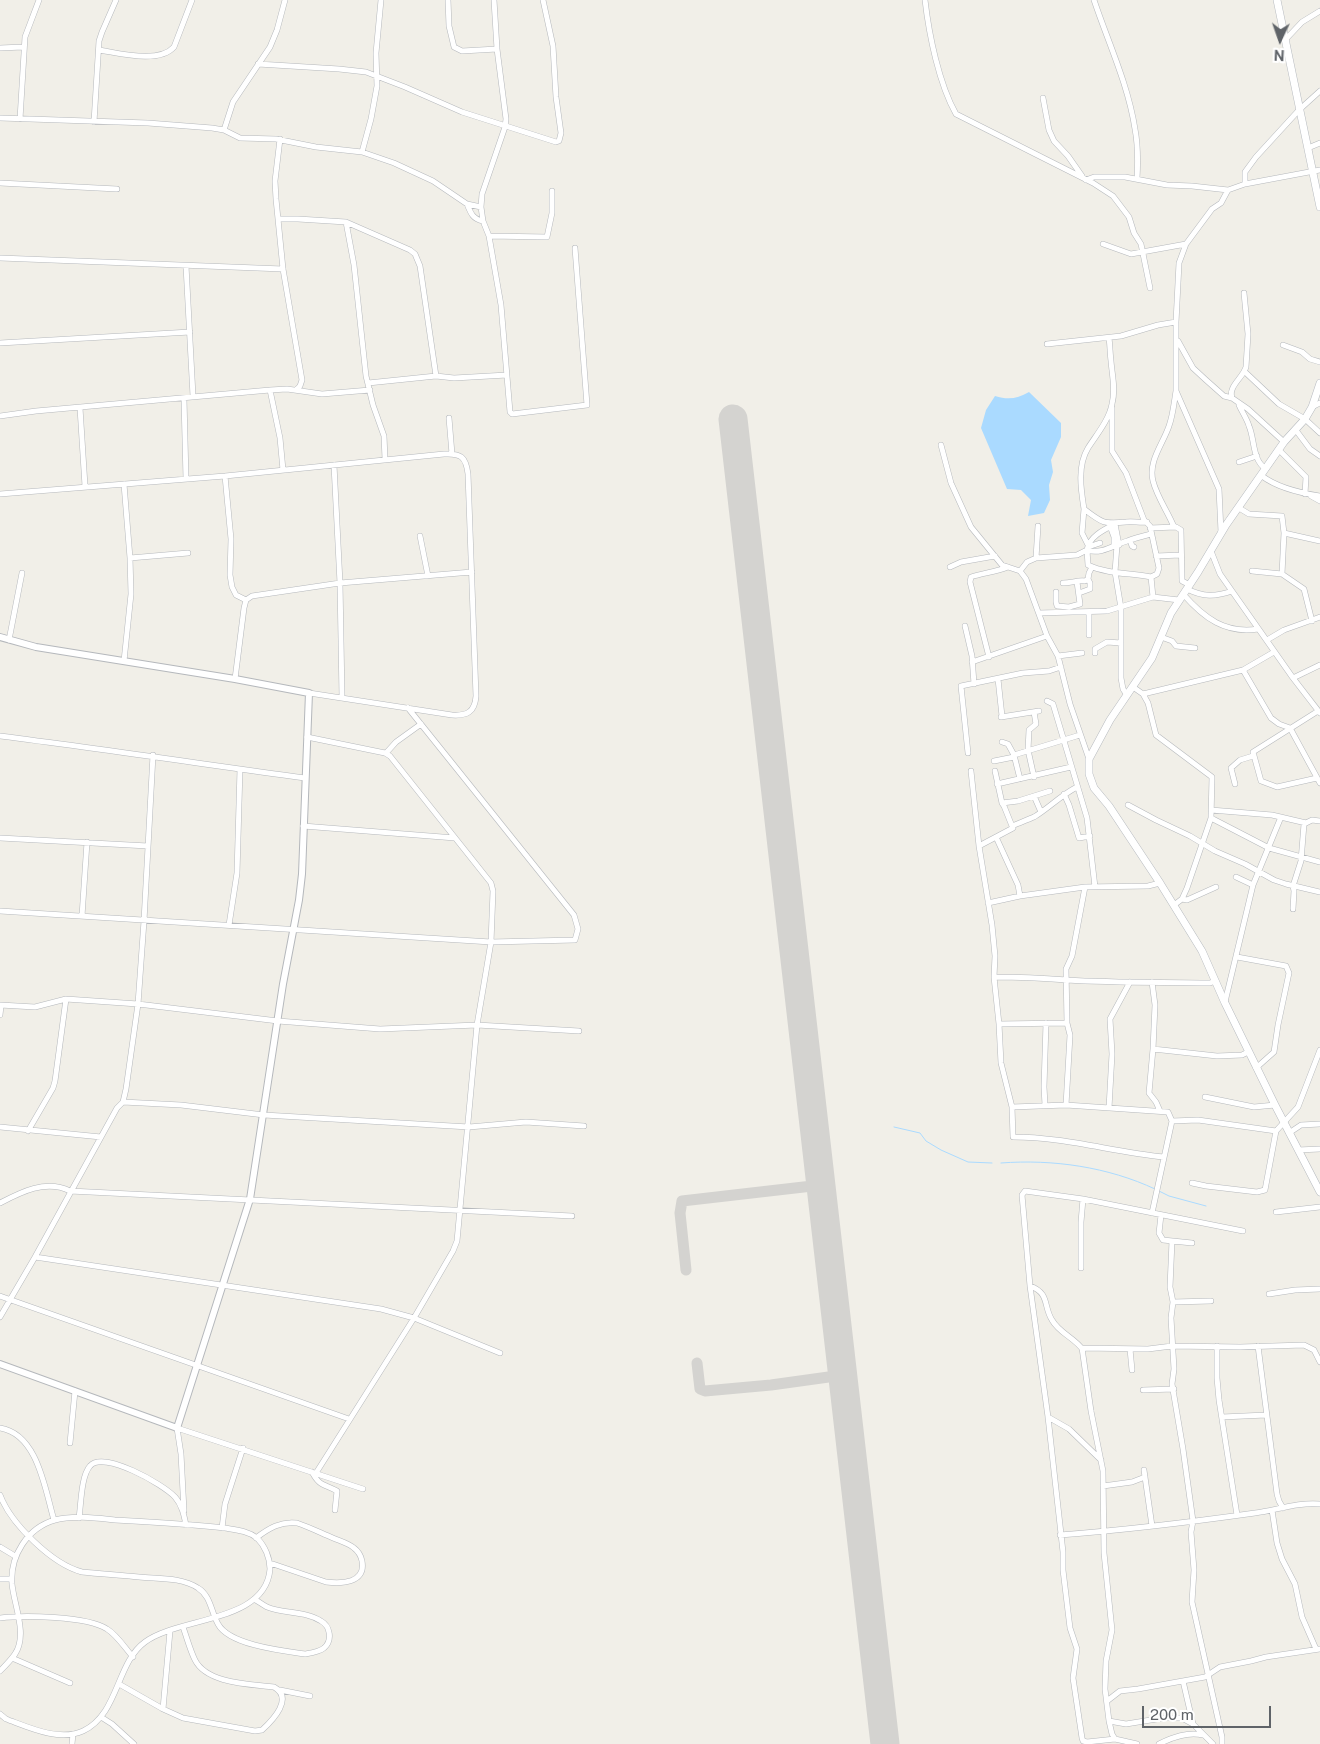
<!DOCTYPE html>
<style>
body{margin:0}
#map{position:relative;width:1320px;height:1744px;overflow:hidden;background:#f1efe8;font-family:"Public Sans",sans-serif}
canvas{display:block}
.north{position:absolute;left:1255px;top:15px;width:50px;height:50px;-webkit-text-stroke:4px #fff;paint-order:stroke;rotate:183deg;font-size:14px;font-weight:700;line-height:20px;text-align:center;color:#5f6368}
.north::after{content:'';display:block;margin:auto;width:18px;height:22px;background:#5f6368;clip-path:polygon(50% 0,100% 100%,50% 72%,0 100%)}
.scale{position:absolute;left:1142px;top:1706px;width:129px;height:22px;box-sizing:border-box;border:2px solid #5f6368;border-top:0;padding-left:6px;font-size:15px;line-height:18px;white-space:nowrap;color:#5f6368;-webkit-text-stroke:4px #fff;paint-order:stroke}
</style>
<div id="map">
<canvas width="1320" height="1744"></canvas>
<div class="north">N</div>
<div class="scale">200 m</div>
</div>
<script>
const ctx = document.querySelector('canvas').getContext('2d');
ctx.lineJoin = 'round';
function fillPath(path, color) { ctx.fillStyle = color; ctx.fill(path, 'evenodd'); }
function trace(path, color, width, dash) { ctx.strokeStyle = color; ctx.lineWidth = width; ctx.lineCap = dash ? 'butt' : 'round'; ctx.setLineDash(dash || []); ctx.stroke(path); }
fillPath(new Path2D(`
 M1029,392l32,31v14l-10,23 2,12 -4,13 1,15 -6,13 -16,3 3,-16 -10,-10 -14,-1 -26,-61 5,-18 9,-14c13,4 22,3 34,-4z`), '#aadaff');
trace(new Path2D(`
 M894,1127l26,6 6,8 15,9 27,12 24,1
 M1001,1163c52,-4 107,4 154,26
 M1159,1191l10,5 37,10`), '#aadaff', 1);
trace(new Path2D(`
 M686,1270l-6,-57 2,-12 139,-16
 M697,1363l3,26 5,2 66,-6 72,-10`), '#d4d3d0', 11);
trace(new Path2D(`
 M733,419l152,1325`), '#d4d3d0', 29);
const minor = new Path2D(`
 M448,0l1,26 5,21 8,4 35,-2
 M494,0l3,49 9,70 -1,8 -23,67 -1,13 2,14 6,15 12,69 9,107 2,2 75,-9 -12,-157
 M925,0c4,35 14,84 31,114l137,69 20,13 16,21 5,16 7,11 9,44
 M1094,0c14,42 34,84 41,129 3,16 3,33 2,50
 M1286,39l16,-17 18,-11
 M0,48l23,-1
 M99,50c20,3 60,14 75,-3l18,-47
 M258,64l81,5 27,3 39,15 57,25 94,30 3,-1 2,-8 -5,-36 -3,-51 -10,-46
 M1043,98l6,32 5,11 14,15 14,20
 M0,118l148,5 64,5 12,2 16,8 36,1 40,8 46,5 9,-33 6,-33 -1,-33 5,-53
 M20,119l5,-82 14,-37
 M94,122l5,-81 3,-9 14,-32
 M224,130l9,-28 37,-55 7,-17 8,-30
 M280,139l-5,42 1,18 7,70 19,111 -2,6 -4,4
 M1308,148l12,-5
 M362,152l32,11 39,18 34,23 14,3
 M1086,180l8,-3h31l42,8 25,1 36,4
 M0,183l117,6
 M1245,184v-12l11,-15 43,-47 21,-19
 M467,204c4,10 6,15 16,17
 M278,219h20l48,3 8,43 12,111 7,29 11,31 1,23
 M346,222l64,28 5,4 5,12 16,110
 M489,236l58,1 5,-24v-22
 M1103,244l28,10 55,-10
 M0,258l283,11
 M186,266l7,130
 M1109,338c1,7 1,15 2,23 1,14 5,28 1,43 -3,16 -15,30 -24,44 -11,18 -7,42 -4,61 18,14 19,15 42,13 7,-1 14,1 21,0
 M1178,341l15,27 13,12 18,16 8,2 16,11 36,33
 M0,343l190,-11
 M1047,344l74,-8 37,-11 18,-3
 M1283,345l19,7 8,7 10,3
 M1245,372l34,32 26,15 15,14
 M368,383l68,-7 18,2 53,-3
 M270,390l10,48 3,32
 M1232,398c-4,-12 11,-20 14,-31l2,-33 -4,-41
 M184,399l2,80
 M1239,405c3,7 8,14 10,21 6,14 3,34 17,43
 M1312,407l8,-4
 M80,408l5,78
 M1112,408v43l14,22 18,47 6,6 9,42 -2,6 -6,3
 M0,416l36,-5 234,-21 17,-1 35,5 48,-4
 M449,418l3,36
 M1295,429l15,20 10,7
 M941,445l10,38 20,44 31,38 18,6 6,8 21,57 11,20 12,48 19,55
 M1279,450l27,27 -1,17
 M1239,462l18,-6
 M334,465l6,118 2,114
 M225,476l6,63 -1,36 2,12 4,8 10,5
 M1262,476c16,12 38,17 58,20
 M124,484l6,74 1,36 -7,67
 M0,494l225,-18 219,-22c17,-1 22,3 24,20l8,222c-1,16 -9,20 -24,19l-143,-22
 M1311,496l9,5
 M1239,508l10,6 33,2 2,17 -2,41
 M1084,509l-2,24 6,12
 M1110,526l4,11v9
 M1174,527c-6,-15 -17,-30 -21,-46 -5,-20 10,-37 16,-55 4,-11 5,-23 7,-35
 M1150,528l26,-1 5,3 1,51 8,4
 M1221,532l-2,-43 -43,-98v-69l3,-59 7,-19 26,-35 9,-6 7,-13 17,-6 75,-14
 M1284,533l36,8
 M1151,534c-8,2 -16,4 -24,7 -13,4 -26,14 -40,9l1,15c19,9 43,8 63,12l2,20
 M420,536l8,40
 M1130,540l2,6 2,1
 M1117,545l-2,27 6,36v70l2,11 4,6
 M1088,547l12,-4
 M1211,551l9,23 73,104 27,35
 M1156,556l25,-1
 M130,558l58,-5
 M1036,558l2,-32
 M950,567l11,-5 34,-6
 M1020,571l7,-9 9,-4 41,-3 10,-5c2,-13 16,-20 28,-26l4,21
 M1252,571l30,3 22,15 8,32
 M1063,583c8,0 15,-3 22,-2l3,-2 1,-6 3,-6
 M1187,589c16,8 28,8 45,2
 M1056,592v10l1,4 12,1 11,-3 -3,-22
 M1079,593l11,-4v-6l-2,-4
 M1183,594c21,24 42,40 75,35
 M1039,613l68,-2 46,-14 26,3
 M965,626l7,30 2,28
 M1089,635v-23
 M1161,637l11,4 4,5 19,2
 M9,640l13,-67
 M1267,640l17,-10 36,-13
 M1095,653v-4l12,-7 14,1
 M1058,656l24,-3
 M989,657l-19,-75 1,-5c12,-4 25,-5 37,-10
 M972,662l75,-26
 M1243,670l28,48 8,6 11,4 30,55
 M1293,678l27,-13
 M235,679l9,-71 2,-8 6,-4 88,-13 132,-11
 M998,679l4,37
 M1133,687l10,7 5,9 8,32 56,42 -1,41 -24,70 -5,11 -8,6
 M1143,694l100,-24 31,-18
 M1047,701l6,3 34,114 8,69
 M1034,712l2,12 -7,6 -1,20 6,27
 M1001,717l38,-6
 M0,736c102,13 203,28 305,42
 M307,737l78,16 5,3 101,127 2,8 -2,51 -14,83 -20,216 -4,10 -39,67 -98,155
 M1002,742l6,2 6,11 6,24
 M385,753l2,-1 9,-10 25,-18
 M968,753l-7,-67 62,-13 26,-2 12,-4
 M1014,755l66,-20
 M994,761l20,-4
 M971,771l8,75 13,79 3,31 -1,21 5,47 2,39 11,44 1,30c51,0 100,15 151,20
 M995,771l7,32 16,-2 32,-10
 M1317,778l-40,9 -16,-6 -8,-29 65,-41
 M997,784l74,-17
 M1235,784l-4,-16 9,-8 13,-4
 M1064,794l5,11 10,33 11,-2
 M1034,796l7,16
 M1002,803l2,3 8,20
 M1128,805l28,15 34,16 25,15 30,13 29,16 12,4 34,8
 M1211,810l61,5 34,8
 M1211,818l58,30 51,14
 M303,826l152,12
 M996,837l22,48 2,11
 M0,838l148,8
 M979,846l34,-18 -1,-2c7,-3 15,-6 22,-9 15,-9 27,-22 43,-30
 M1236,877l17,8
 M1182,899l5,1 29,-13
 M988,903l32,-7 65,-9
 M1293,909l1,-18 -1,-5 8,-25 3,-37 8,-4 8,1
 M0,911l491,31 84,-2 3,-11 -4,-14 -166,-207
 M82,916l5,-74
 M229,925l8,-52 3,-104
 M1237,957l49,9 3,7 -11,52 -4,27 -18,16
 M994,977c24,0 48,1 73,3 47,3 95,2 143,3l5,-2
 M1152,982l3,23 -2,44
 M1225,1002l28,-117 28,-68
 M0,1005l35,2 31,-8 72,5 140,17 102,8 97,-4 102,6
 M0,1015l1,-9
 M999,1024l68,-1
 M1205,1097l49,10 21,-2
 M123,1102l58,3 83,10 205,12 57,-5 58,4
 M1045,1105l-1,-18 2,-64
 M1066,1105l4,-70 -3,-12 -1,-54 6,-13 13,-69 63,-1 12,-3
 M1012,1107l54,-2 102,7 4,9 -20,92
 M1109,1108l3,-54 -2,-35 20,-37
 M1160,1111l-4,-9 -7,-9 4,-44 64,7 25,-1 6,-3
 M1172,1121l26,-1 78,11
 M0,1127l101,10
 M28,1131l25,-43 2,-7 11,-82
 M1289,1133l12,-8 19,-1
 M1298,1150l22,-1
 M1192,1183l14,3 51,6 8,-2 11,-59 22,-24 22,-57
 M0,1203c21,-11 46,-24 70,-12l502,25
 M1276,1212l44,-5
 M1161,1215l-2,18 4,7 29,3
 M1172,1241l-2,46 3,15 -2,16 3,51 -2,15 11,65 10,72 -2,11 3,38 -2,32 30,135v7
 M35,1257l346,52 33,9 86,35
 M1081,1268v-46l2,-23
 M1030,1286c20,7 13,20 22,34 7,13 23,18 31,30
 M1269,1294l26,-4 25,-1
 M0,1296l349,123
 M1173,1302l38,-1
 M0,1317l35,-60 82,-149 6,-6 3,-13 12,-85 6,-83 9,-166
 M1217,1346v32l2,22 18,115
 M1258,1346l19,148 2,7 4,7
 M1130,1349l2,21
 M1143,1390l31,-1
 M1048,1417l21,12 32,31
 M1222,1417l44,-2
 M0,1428c38,6 45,62 54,92
 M70,1443l5,-52
 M1144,1470l8,56
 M312,1472c7,14 12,12 25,19l-2,19
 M1103,1486l29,-4 13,-5
 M0,1495c11,29 52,69 82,77 19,2 38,3 57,5 19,2 42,0 59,11 13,8 13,24 20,36 11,21 65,27 87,30 6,-1 14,-2 19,-6 9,-8 6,-22 -3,-27 -15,-10 -37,-7 -54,-14 -4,-2 -9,-6 -13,-8
 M1272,1510l5,33 5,16 13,25 7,33 14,32
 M184,1511l-3,-57 -4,-26 186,61
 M79,1518c2,-13 2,-42 11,-52 13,-16 73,18 85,31 7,8 9,18 11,28
 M222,1528l3,-24 18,-56
 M1060,1535c65,-5 131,-13 195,-22 22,-3 43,-11 65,-9
 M256,1538c13,-10 25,-17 41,-15 12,4 24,10 36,15 7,3 15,5 21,10 4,3 7,8 8,13 4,22 -20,23 -36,21l-56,-19
 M0,1547l15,9
 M0,1579h12
 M0,1618c23,-3 87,-2 107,11 10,6 18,19 26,28
 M12,1658l58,25
 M0,1671c5,-5 11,-11 15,-17 13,-19 -1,-49 -3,-70 -2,-28 15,-56 43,-64 19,-5 41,-2 60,0 37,2 74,4 110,8 12,2 23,3 32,10 8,8 13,20 13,31 -4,54 -92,48 -125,73 -29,21 -26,72 -62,89 -24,11 -55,-4 -77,-12l-6,-5
 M1183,1681l10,43
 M119,1684l44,25 20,9 72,13 7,-1c11,-10 32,-32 12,-43 -23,-3 -67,-3 -79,-27 -5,-10 -8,-22 -12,-33
 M280,1690l30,6
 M1107,1701l13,-10 18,-2 67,-12 15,-10 31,-6 15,-4 54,-8
 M163,1709l7,-78
 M101,1717l11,7 22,20
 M1109,1721l17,3 37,-6h19l11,6 20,20
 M1115,1739l-3,-5 -3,-13 -4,-32 1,-28 6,-31 -8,-77 -1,-82 -12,-60 -9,-63 66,1 24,-3 68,1 64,-2 10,5 6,12
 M72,1744l1,-10
 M1137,1744l-22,-5 -28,3 -4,-1 -1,-3 -9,-60 4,-29 -7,-21 -7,-58v-18l-15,-135 -18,-131 -8,-91 3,-4 58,8 160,32
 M1159,1744c14,-7 28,-12 44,-9`);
const tertiary = new Path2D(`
 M0,637l36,10 199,32 74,14 -7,181 -3,26 -16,84 -33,215 -73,229 -177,-64`);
const secondary = new Path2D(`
 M1277,0l43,207
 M1320,383l-8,24 -7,12 -21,23 -58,83 -28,47 -27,41 -19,45 -42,62 -21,39v15l5,14 15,18 51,77 42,68 23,52 50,102 45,87`);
trace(minor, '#b5b8bc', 6);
trace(tertiary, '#b5b8bc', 8);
trace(secondary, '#b6babf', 8);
trace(minor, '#fff', 5);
trace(tertiary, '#fff', 6);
trace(secondary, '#fff', 7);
</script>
